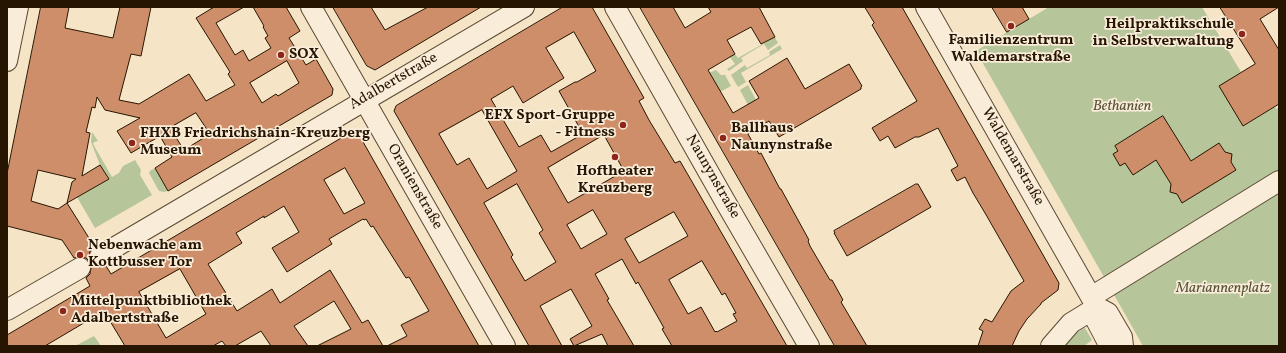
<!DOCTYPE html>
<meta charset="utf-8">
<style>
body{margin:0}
#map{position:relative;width:1286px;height:353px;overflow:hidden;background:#f6e4c6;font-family:Vollkorn,serif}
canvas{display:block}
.frame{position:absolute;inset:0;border:8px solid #261501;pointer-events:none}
</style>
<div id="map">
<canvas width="1286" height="353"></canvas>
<div class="frame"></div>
</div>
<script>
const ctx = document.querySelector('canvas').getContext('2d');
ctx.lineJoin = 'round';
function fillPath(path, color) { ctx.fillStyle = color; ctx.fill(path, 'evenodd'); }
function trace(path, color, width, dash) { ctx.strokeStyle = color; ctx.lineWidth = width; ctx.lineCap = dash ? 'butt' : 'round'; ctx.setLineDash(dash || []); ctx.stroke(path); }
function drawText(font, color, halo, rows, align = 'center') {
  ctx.font = font + ' Vollkorn,serif'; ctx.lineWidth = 3.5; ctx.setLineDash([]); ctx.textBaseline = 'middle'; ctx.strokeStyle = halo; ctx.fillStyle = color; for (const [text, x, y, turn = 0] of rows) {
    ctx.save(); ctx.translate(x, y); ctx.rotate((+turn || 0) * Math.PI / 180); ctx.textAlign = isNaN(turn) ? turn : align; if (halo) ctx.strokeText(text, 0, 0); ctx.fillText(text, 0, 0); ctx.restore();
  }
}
fillPath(new Path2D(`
 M1049,7h153l39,65 -8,5 10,49 30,-18 2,-1 1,2 3,-2v239h-136l-167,-295z
 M775,37l3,6 -10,7 -4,-6 -23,14 2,3 -14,10 -2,-2 8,-5 -5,-7 5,-3 3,4z
 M780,45l2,4 -41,24 5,9 -8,5 -7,-12 14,-10 2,3 23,-13 -1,-3z
 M716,70l5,5h4l6,11 -11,6 -5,-10 -6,-9z
 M748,85l8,15 -8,5 -8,-15z
 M92,132l6,9 -4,1 -1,2 19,33 7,-4 4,-7 12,-6 6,10 -1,5 12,20 -57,33 -18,-31 32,-18 -9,-14 -9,-23z
 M155,168l13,23 -4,1 -5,-1 -10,-18 1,-2z
 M1085,328l7,12 -8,6h-20c6,-8 12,-14 21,-18z
 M94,336l7,10h-26z`), '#b6c59a');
const building = new Path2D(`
 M41,7h28l-4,21 48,10 7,-31h31l-10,49 -10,-2 -12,46 20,4 50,-30 17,27 29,-16 -7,-11 2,-2 -34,-54 18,-11h30l-28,16 19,32 8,-5 6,11 22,-13 -6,-10 3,-2 -5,-9 1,-1 -11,-19h33l14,24 -11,7 17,27 10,-6 17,30 -1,6 -164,96 -13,-23 17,-11 -12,-21 -29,17 -14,-22 23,-13 -35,-8 -8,-13 -2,11 -3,-1 -6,25 4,1 -8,43 18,-11 9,14 -42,24 5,-21 4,-3 -38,-9 -7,31 27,8 9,-6 27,43 -4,5 -1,5 1,6 4,4 6,1 6,-1 5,8 242,-143 5,2 121,213h-92l20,-10 -6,-11 28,-14 -20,-34 -3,1 -33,-52 -2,1 -5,-8 -2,1 -1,-1 -34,20 3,5 -45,28 -15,-24 27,-16 -15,-26 -20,12v-2l-28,17 6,10 -34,21 29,47 35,-22 8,14 50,-33 32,53 6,-3 15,26h-66l34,-17 -17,-28 -40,25 14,20h-37l-10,-15 -26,15h-9l-4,-5 -9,5h-88l-21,-35 -59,35h-38v-11l83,-49 -4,-8 4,-4 1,-6 -1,-6 -4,-4 -6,-1 -6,1 -12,-18 -55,-14v-52zM287,61l12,22 -21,13 -2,-2 -14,9 -12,-20zM196,113l14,21 -26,16 -14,-22zM345,168l20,35 -21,11 -20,-34zM180,269l26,45 -40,24 -27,-46z
 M333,7h38l14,23 43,-23h53l-106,63 -8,-4z
 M563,7h29l52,91 -5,3 10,19 26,43 5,-2 107,185h-115l-10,-17 2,-1 -26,-46 -2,2 -14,-25 -27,15 14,25 -2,1 27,46h-26l-6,-12 -28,12 -4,-7 22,-13 -21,-37 -31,17 22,40h-33l-135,-235 2,-5zM574,32l22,39 -19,11h-2l-16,9 24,43 -32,18 -10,-17 -22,12 -28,-48 22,-13 10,17 41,-25 -18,-30zM482,110l35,61 -30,18 -18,-31 -12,7 -18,-31zM604,135l20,36 -56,32 -20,-35zM517,184l26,46 -4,3 17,29 -31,19 -14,-24 2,-2 -29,-52zM593,210l14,24 -26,15 -14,-24zM674,212l14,24 -49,27 -14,-24zM702,261l20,34 3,-2 11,20 -3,1 4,7 -20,11 -1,-1 -1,1 -14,-25 -13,7 -19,-34z
 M640,7h33l12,21 26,-16 -3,-5h51l16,30 -14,7 -10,-17 -24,13 8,14 -27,16 25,43 26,-15 -10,-17 38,-23 18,31 44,-25 13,22 -1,1v2l-82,48 -10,-16 -21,13 11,20 2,-1 19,36h1l28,51 -1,1 2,5 17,29 3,5h2l11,20 -2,2 26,44h-32z
 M865,7h37l157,276 -1,7 -17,13v1l-14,15 -8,12 -7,15h-34l5,-15 -4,-2 6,-10 7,3 19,-31 13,-10 -39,-68 -12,-20 -8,-16 -8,4 -6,-11 7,-4 -20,-38 -19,9h-4l-20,11 -7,-12 -8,5 -8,-13 45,-27 -45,-76 2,-2z
 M992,7h30l7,12 -22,13z
 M1220,7h59l-19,12 19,31v54l-36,22 -24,-40 36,-22z
 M1163,116l28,45 28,-18 6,9 7,2 -1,8 5,8 -54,33 -5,-9 -7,-2 1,-8 -15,-24 -23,15 -8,-12 -5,3 -7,-12 5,-3 -3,-5z
 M916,184h2l13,23 -84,49 -13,-23h1l-1,-2z`);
fillPath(building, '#cf8e6a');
trace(building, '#261501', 1);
const minor = new Path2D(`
 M311,7l194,339
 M615,7l111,196 83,143
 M926,7l165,290 6,10 -1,13 10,19 6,7
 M7,61l11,-54
 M100,256l424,-249
 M1091,297l188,-116
 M1097,307l11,6 14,24 1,9
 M7,310l73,-42
 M1051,346l20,-23 26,-16`);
trace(minor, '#5a4932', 22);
trace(minor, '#f9edda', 20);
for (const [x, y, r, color] of [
 [1011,26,4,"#8f2418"],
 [1242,34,4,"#8f2418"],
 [281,55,4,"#8f2418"],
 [623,125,4,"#8f2418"],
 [723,138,4,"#8f2418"],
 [132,143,4,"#8f2418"],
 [615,157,4,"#8f2418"],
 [80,255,4,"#8f2418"],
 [63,311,4,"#8f2418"]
]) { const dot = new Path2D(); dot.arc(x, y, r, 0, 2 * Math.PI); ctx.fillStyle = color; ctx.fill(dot); trace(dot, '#f9edda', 1.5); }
drawText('bold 15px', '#261501', '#f9edda', [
 ["Heilpraktikschule",1234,25,"right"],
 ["in Selbstverwaltung",1234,42,"right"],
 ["Familienzentrum",1011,41,"center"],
 ["Waldemarstraße",1011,58,"center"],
 ["SOX",289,55],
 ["EFX Sport-Gruppe",615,116,"right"],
 ["- Fitness",615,133,"right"],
 ["Ballhaus",731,129],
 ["Naunynstraße",731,146],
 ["FHXB Friedrichshain-Kreuzberg",140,134],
 ["Museum",140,151],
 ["Hoftheater",615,172,"center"],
 ["Kreuzberg",615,189,"center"],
 ["Nebenwache am",88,246],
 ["Kottbusser Tor",88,263],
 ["Mittelpunktbibliothek",71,302],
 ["Adalbertstraße",71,319]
], 'left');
drawText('15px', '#261501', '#f9edda', [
 ["Adalbertstraße",394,82,-30],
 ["Waldemarstraße",1012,157,60],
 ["Naunynstraße",712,177,60],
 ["Oranienstraße",414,187,60]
]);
drawText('italic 15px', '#585337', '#f9edda', [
 ["Bethanien",1122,107],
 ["Mariannenplatz",1223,289]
]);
</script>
